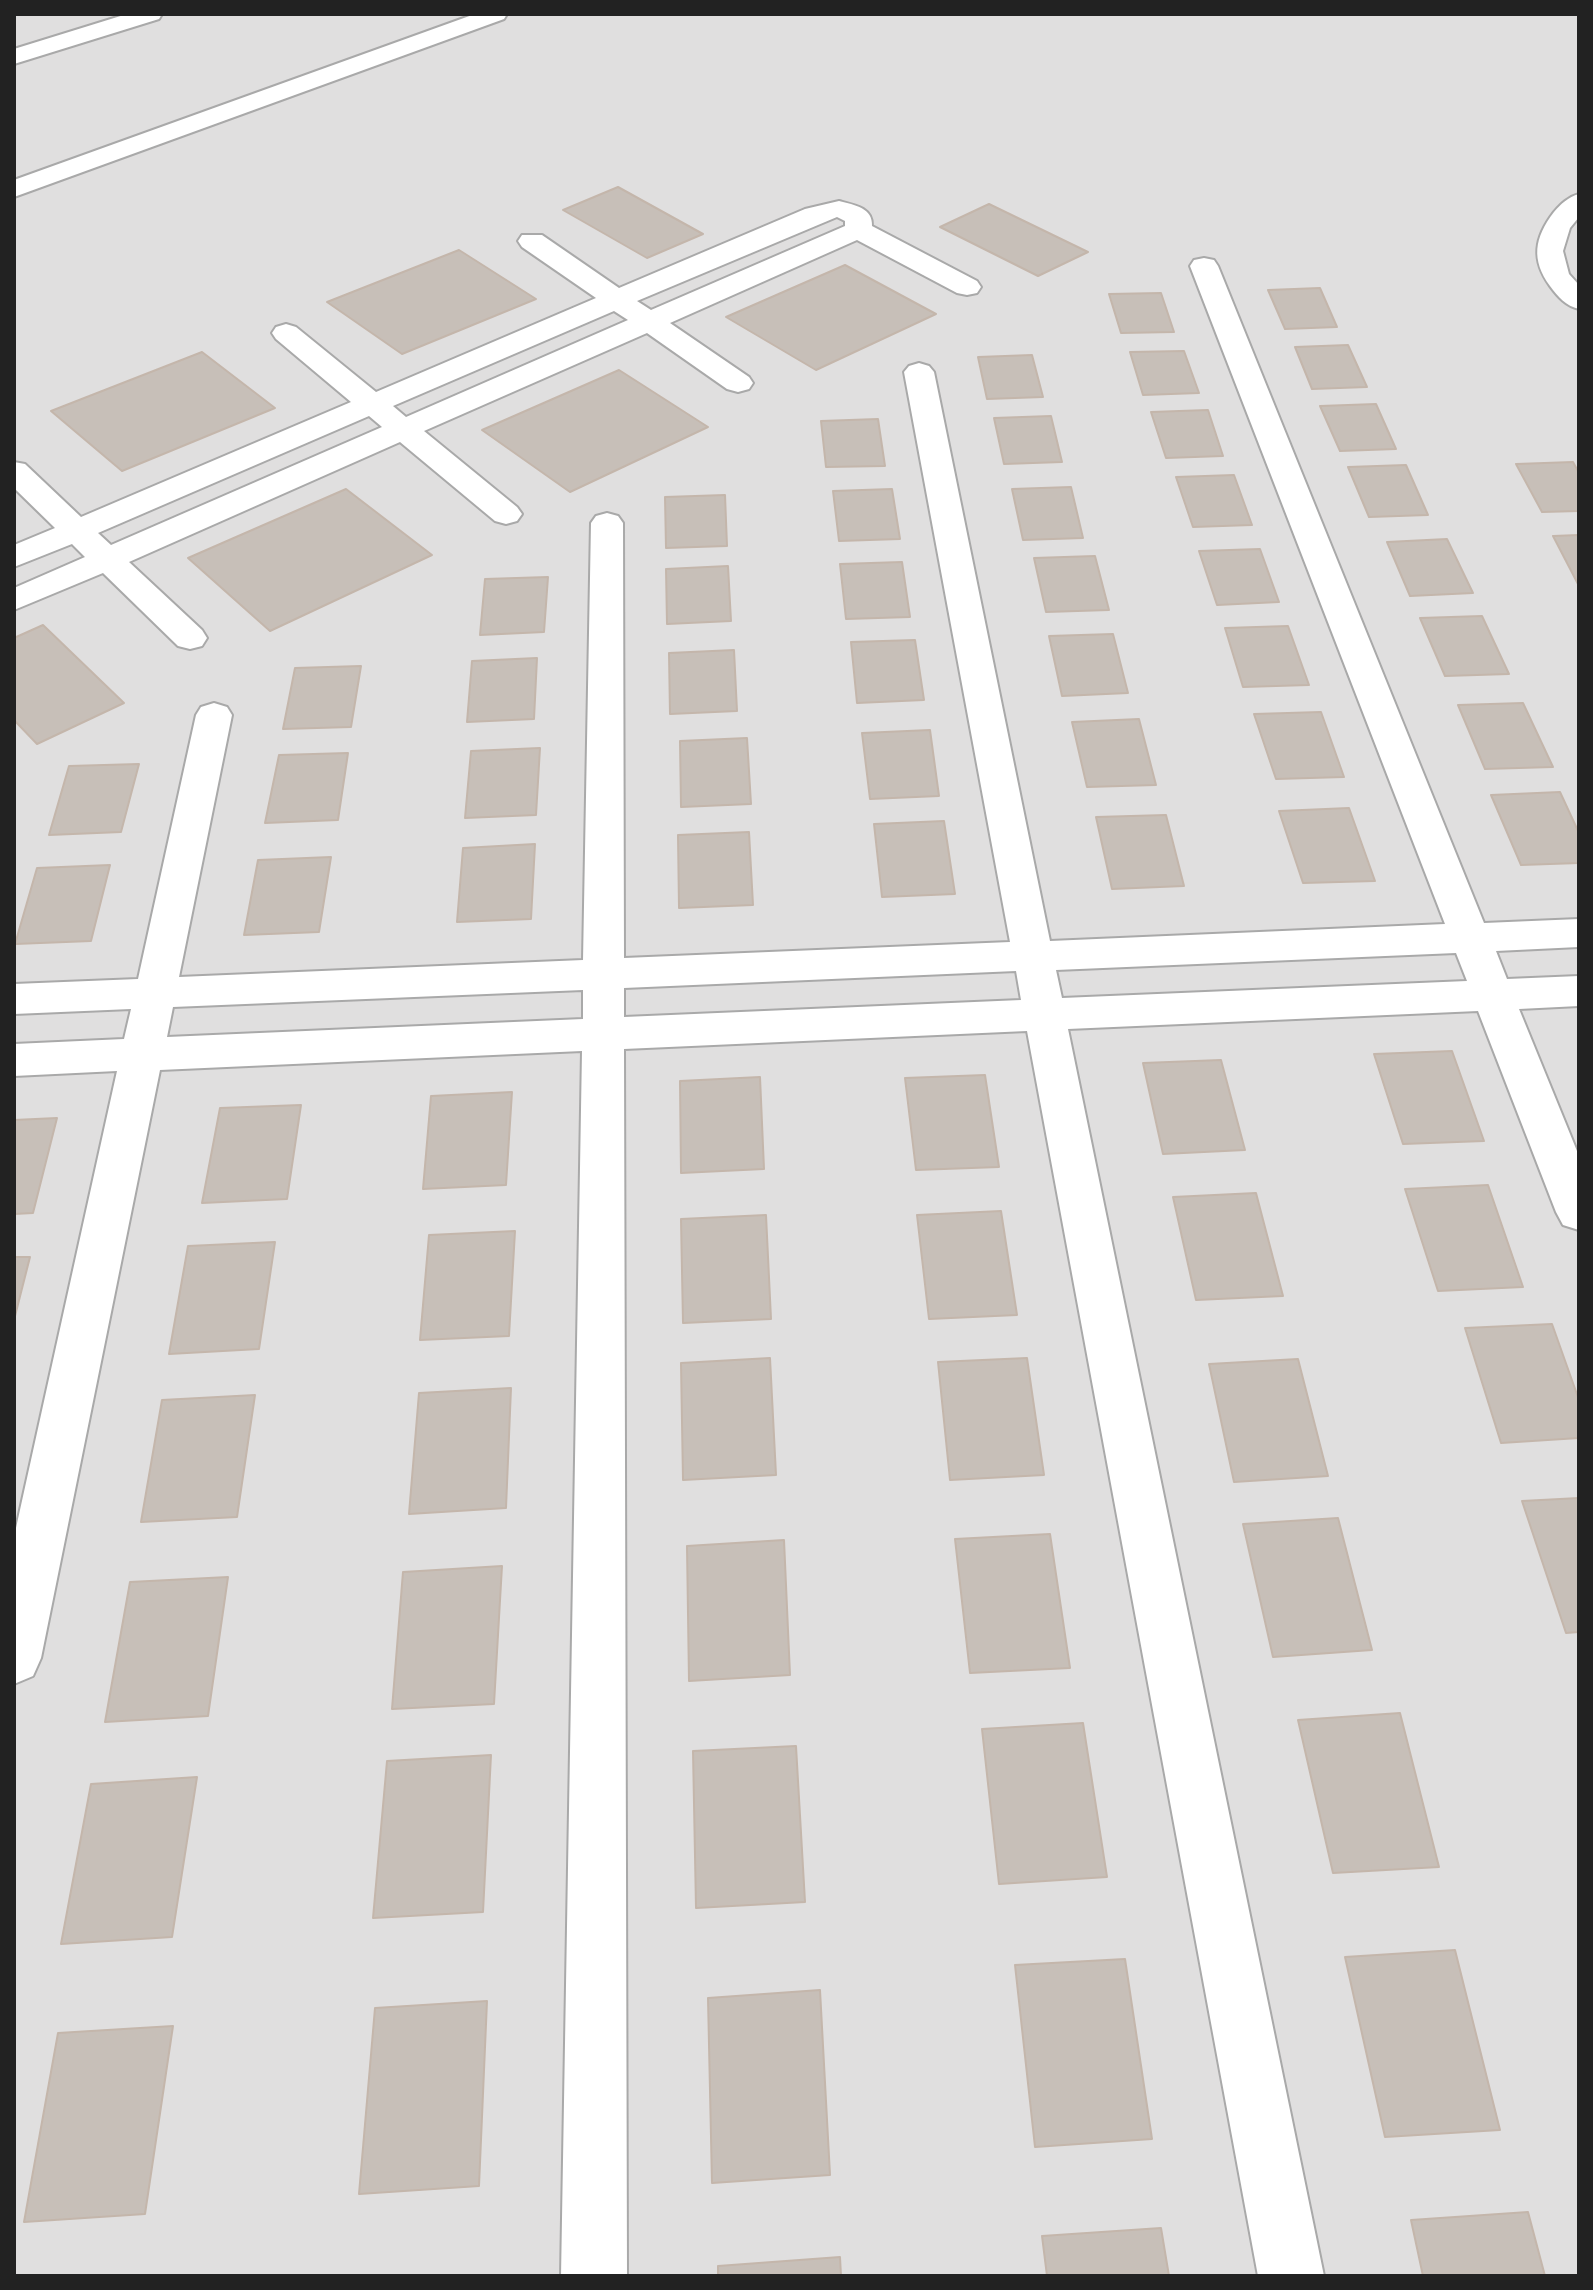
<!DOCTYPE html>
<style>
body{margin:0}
#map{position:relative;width:1593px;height:2290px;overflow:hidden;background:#f2efe9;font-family:"Golos Text",sans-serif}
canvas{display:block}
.frame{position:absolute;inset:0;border:16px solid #222;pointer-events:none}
</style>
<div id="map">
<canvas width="1593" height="2290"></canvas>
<div class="frame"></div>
</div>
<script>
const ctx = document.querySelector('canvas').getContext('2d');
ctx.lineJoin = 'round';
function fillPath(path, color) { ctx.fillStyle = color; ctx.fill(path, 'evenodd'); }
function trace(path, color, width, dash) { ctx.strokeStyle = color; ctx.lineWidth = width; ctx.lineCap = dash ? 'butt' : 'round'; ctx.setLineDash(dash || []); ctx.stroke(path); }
fillPath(new Path2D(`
 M14,14h1565v2262h-1565z`), '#e0dfdf');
const building = new Path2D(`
 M618,187l85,47 -56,24 -84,-48z
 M989,204l99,48 -50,24 -98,-49z
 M459,250l77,49 -134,55 -75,-52z
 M845,265l91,49 -120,56 -90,-53z
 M1320,288l17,39 -52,2 -17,-39z
 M1161,293l13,39 -53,1 -12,-39z
 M1348,345l19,42 -55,2 -17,-42z
 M1184,351l15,42 -56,2 -13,-43z
 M202,352l73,56 -153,63 -71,-60z
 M1032,355l11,42 -56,2 -9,-42z
 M619,370l89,57 -138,65 -88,-62z
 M1376,404l20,45 -56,2 -20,-45z
 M1208,410l15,46 -57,2 -15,-46z
 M1051,416l11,46 -58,2 -10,-46z
 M878,419l7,47 -59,1 -5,-46z
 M1573,462l6,11v38l-37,1 -26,-48z
 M1406,465l22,50 -59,2 -21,-50z
 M1234,475l18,50 -59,2 -17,-50z
 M1071,487l12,51 -60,2 -11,-51z
 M346,489l86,66 -162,76 -82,-73z
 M892,489l8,50 -61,2 -6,-50z
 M725,495l2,51 -61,2 -1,-51z
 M1579,535v51l-26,-50z
 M1447,539l26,54 -63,3 -23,-54z
 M1260,549l19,53 -62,3 -18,-54z
 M1095,556l14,54 -63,2 -12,-54z
 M902,562l8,55 -64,2 -6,-55z
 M728,566l3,55 -64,3 -1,-55z
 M548,577l-4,55 -64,3 5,-56z
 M1482,616l27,58 -64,2 -25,-58z
 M43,625l81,78 -87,41 -23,-24v-82z
 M1288,626l21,59 -66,2 -18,-59z
 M1113,634l15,59 -66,3 -13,-60z
 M915,640l9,60 -67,3 -6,-61z
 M734,650l3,61 -67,3 -1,-61z
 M537,658l-3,61 -67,3 5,-61z
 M361,666l-10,61 -68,2 12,-61z
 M1523,703l30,64 -68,2 -27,-64z
 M1321,712l23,65 -68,2 -22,-65z
 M1139,719l17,66 -69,2 -15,-65z
 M930,730l9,66 -69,3 -8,-66z
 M747,738l4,66 -70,3 -1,-66z
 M540,748l-4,67 -71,3 6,-67z
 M348,753l-10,67 -73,3 14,-68z
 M139,764l-18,68 -72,3 20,-69z
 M1560,792l19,41v30l-58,2 -30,-70z
 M1349,808l26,73 -72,2 -24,-72z
 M1166,815l18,71 -72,3 -16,-72z
 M944,821l11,73 -73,3 -8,-73z
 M749,832l4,73 -74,3 -1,-73z
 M535,844l-4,75 -74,3 6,-74z
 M331,857l-12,75 -75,3 14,-75z
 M110,865l-19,76 -76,3 22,-76z
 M1452,1051l32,90 -81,3 -29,-90z
 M1221,1060l24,90 -82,4 -20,-91z
 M985,1075l14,92 -83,3 -11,-92z
 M760,1077l4,92 -83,4 -1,-92z
 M512,1092l-6,93 -83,4 8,-93z
 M301,1105l-14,94 -85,4 18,-95z
 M57,1118l-24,95 -19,1v-94z
 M1488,1185l35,102 -85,4 -33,-102z
 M1256,1193l27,103 -87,4 -23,-103z
 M1001,1211l16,104 -88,4 -12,-104z
 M766,1215l5,104 -88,4 -2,-104z
 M515,1231l-6,105 -89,4 9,-105z
 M275,1242l-16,107 -90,5 19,-108z
 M14,1257h16l-16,63z
 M1552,1324l27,76v38l-78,5 -36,-115z
 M770,1358l6,117 -93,5 -2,-117z
 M1027,1358l17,117 -94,5 -12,-118z
 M1298,1359l30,117 -94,6 -25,-118z
 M511,1388l-5,120 -97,6 10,-121z
 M255,1395l-18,122 -96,5 21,-122z
 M1579,1498v134l-13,1 -44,-132z
 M1338,1518l34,132 -99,7 -30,-133z
 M1050,1534l20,134 -100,5 -15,-134z
 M784,1540l6,135 -101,6 -2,-135z
 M502,1566l-8,138 -102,5 11,-137z
 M228,1577l-20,139 -103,6 25,-140z
 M1400,1713l39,154 -106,6 -35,-153z
 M1083,1723l24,154 -108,7 -17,-155z
 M796,1746l9,156 -109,6 -3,-157z
 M491,1755l-8,157 -110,6 14,-157z
 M197,1777l-25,160 -111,7 30,-160z
 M1455,1950l45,180 -115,7 -40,-180z
 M1125,1959l27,180 -117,8 -20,-182z
 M820,1990l10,185 -118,8 -4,-185z
 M487,2001l-8,185 -120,8 16,-186z
 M173,2026l-28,188 -121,8 34,-189z
 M1528,2212l17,64h-122l-12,-56z
 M1161,2228l8,48h-122l-5,-40z
 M840,2257l1,19h-123v-10z`);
fillPath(building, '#c7bfb8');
trace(building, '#c4b6ab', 2);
const minor = new Path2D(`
 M127,14h35l-3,5 -145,45v-15z
 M475,14h32l-3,5 -490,178v-17z
 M1579,194v23l-9,11 -7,23 6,23 10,11v24c-13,-3 -21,-12 -29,-23 -19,-26 -16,-48 4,-74 7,-8 14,-15 25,-18z
 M839,201c16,4 34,7 33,25l105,55 4,6 -4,6 -10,2 -10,-2 -100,-53 -187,83 79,54 4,6 -4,6 -11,3 -11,-3 -80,-56 -223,98 93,76 5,7 -5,7 -11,3 -11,-3 -95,-79 -271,120 73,68 5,8 -5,8 -12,3 -12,-3 -75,-73 -89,37v-22l71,-31 -13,-13 -58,23v-22l41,-17 -41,-40v-26l11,2 56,53 270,-115 -75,-63 -4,-6 4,-6 10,-3 10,3 80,65 220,-94 -74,-51 -4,-6 4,-6h20l77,53 186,-79zM837,217l8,4v5l-194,84 -14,-9zM614,311l14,9 -222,97 -13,-11zM369,416l13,11 -271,118 -13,-12z
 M1204,258l10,2 4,6 266,657 95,-4v28l-83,4 11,28 72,-3v30l-60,3 60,147v74l-16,-5 -7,-13 -78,-201 -410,18 256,1247h-66l-231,-1245 -403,18 3,1227h-66l21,-1225 -422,19 -119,588 -8,18 -19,8v-147l103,-466 -103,5v-32l110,-5 7,-30 -117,5v-30l124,-5 58,-264 5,-8 13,-4 13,4 5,8 -53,262 404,-17 8,-437 5,-7 11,-3 11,3 5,7 1,435 386,-16 -106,-570 5,-6 10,-3 10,3 5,6 116,569 395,-17 -255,-658 4,-6zM1456,953l11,28 -405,17 -6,-28zM1016,971l5,29 -397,17v-29zM583,990v29l-416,18 6,-30z`);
trace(minor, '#a9a9a9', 4);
fillPath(minor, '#fff');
</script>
